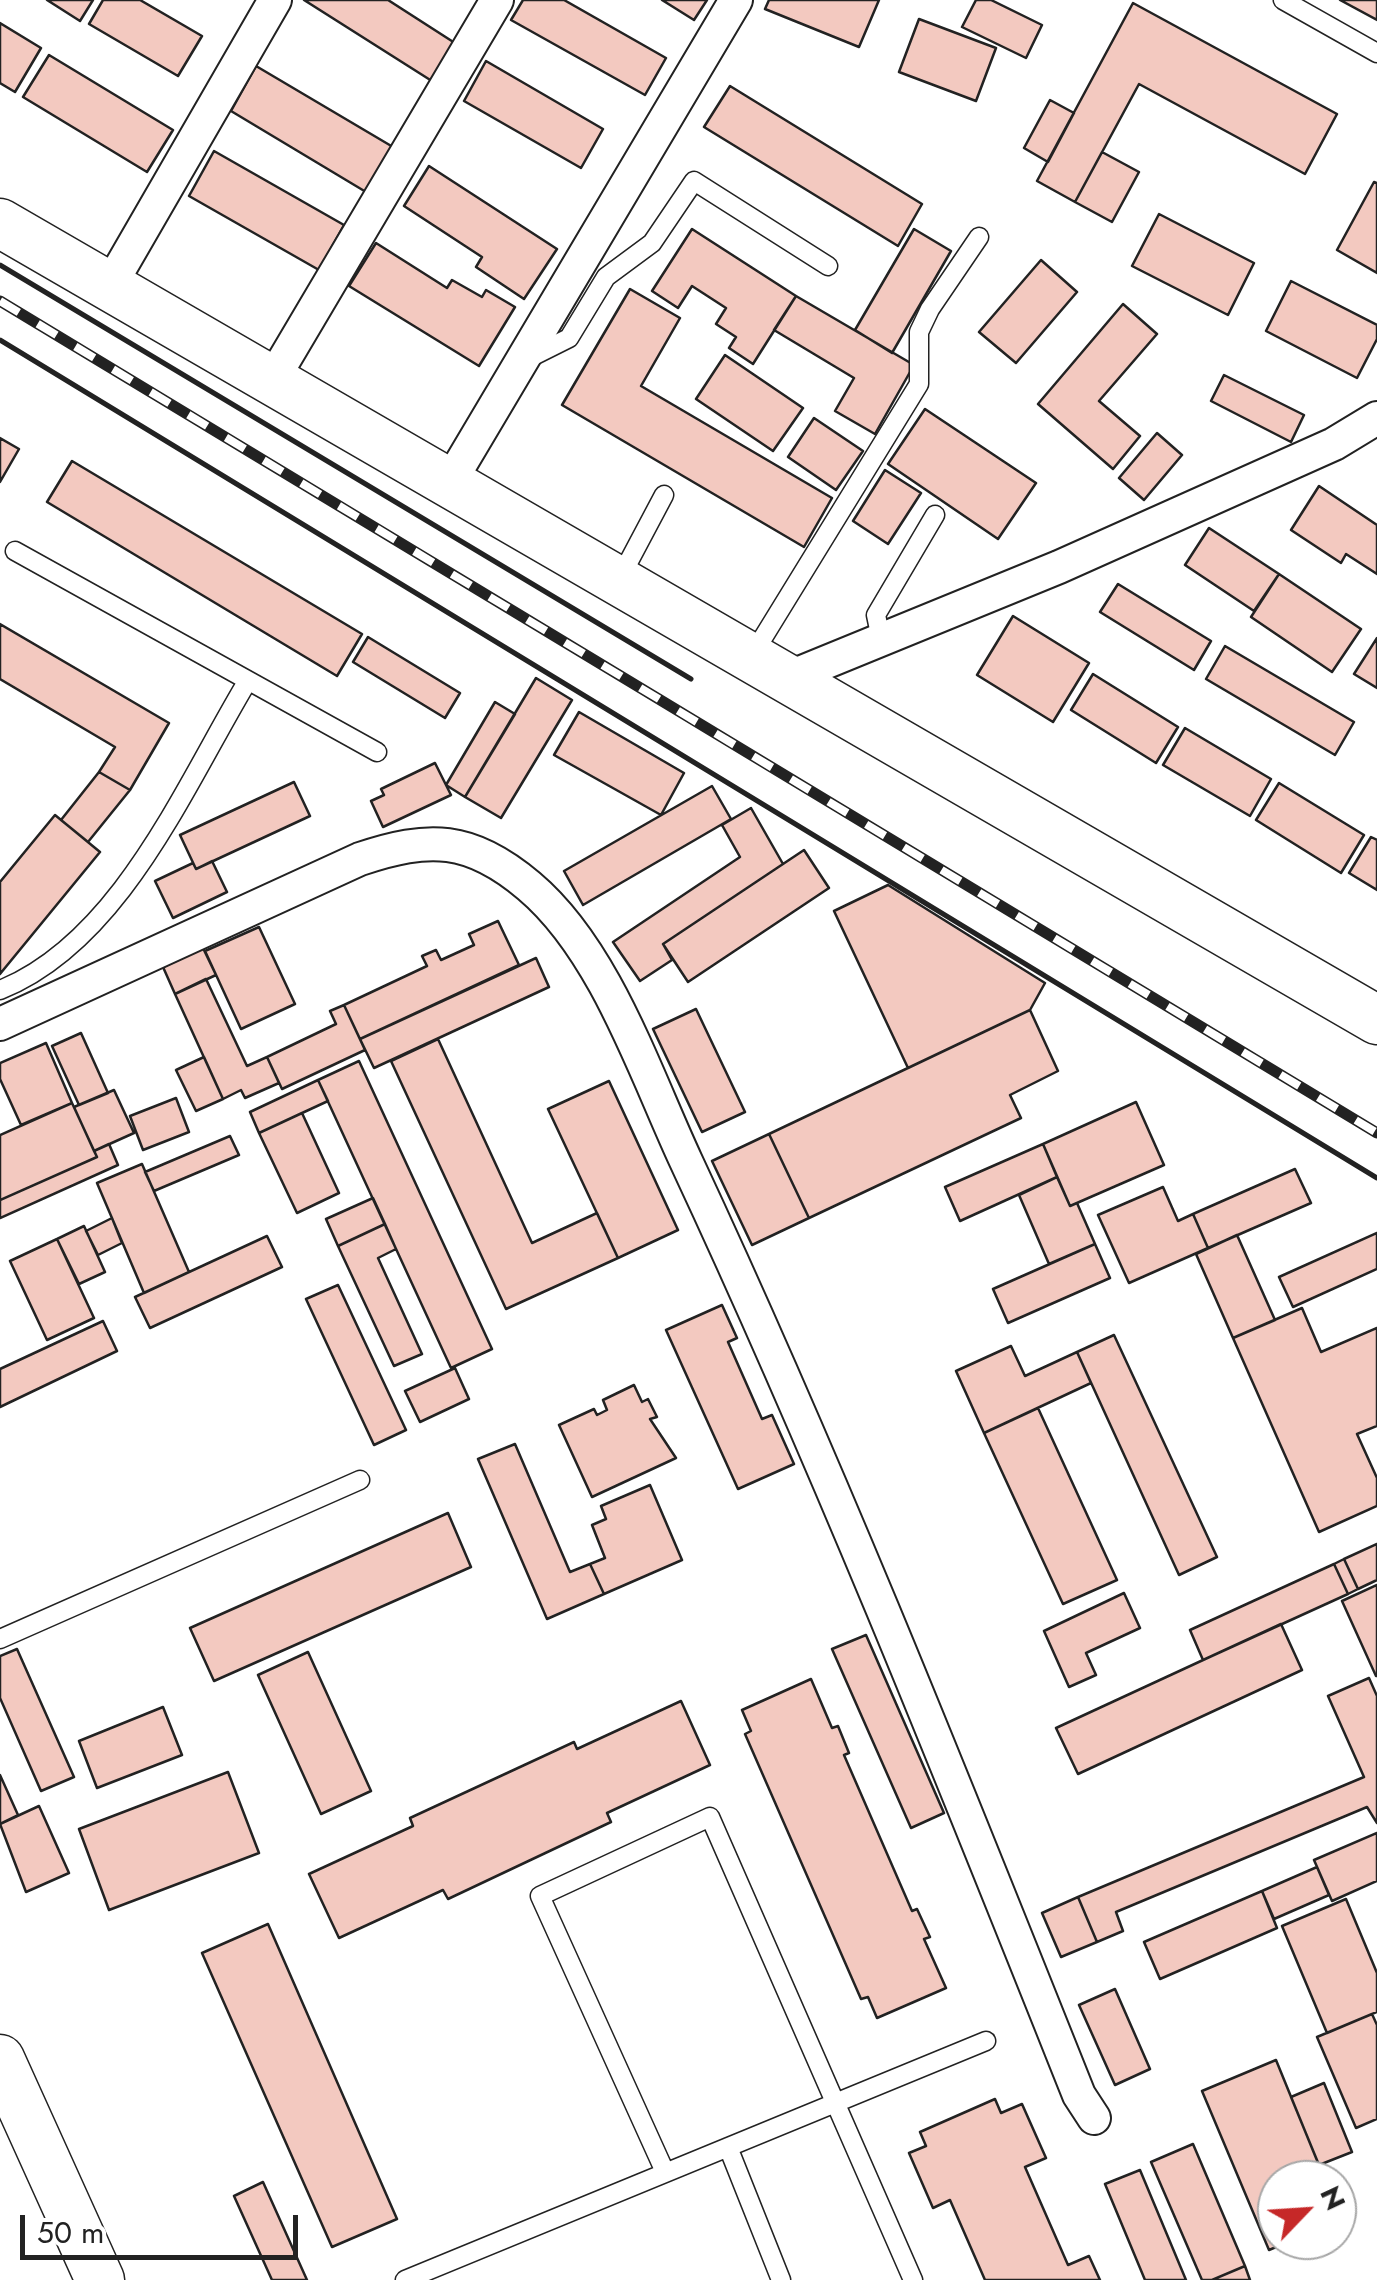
<!DOCTYPE html>
<style>
body{margin:0}
#map{position:relative;width:1377px;height:2280px;overflow:hidden;background:#fff;font-family:Jost,sans-serif}
canvas{display:block}
.north{position:absolute;left:1257px;top:2160px;width:100px;height:100px;box-sizing:border-box;background:#fff;border:2px solid #a7a7a7;border-radius:50%;rotate:65deg;font-size:28px;font-weight:700;line-height:40px;text-align:center;color:#222}
.north::after{content:'';display:block;margin:auto;width:35px;height:45px;background:#c62828;clip-path:polygon(50% 0,100% 100%,50% 72%,0 100%)}
.scale{position:absolute;left:20px;top:2215px;width:278px;height:45px;box-sizing:border-box;border:5px solid #222;border-top:0;padding-left:12px;font-size:30px;line-height:35px;white-space:nowrap;color:#222;-webkit-text-stroke:8px #fff;paint-order:stroke}
</style>
<div id="map">
<canvas width="1377" height="2280"></canvas>
<div class="north">N</div>
<div class="scale">50 m</div>
</div>
<script>
const ctx = document.querySelector('canvas').getContext('2d');
ctx.lineJoin = 'round';
function fillPath(path, color) { ctx.fillStyle = color; ctx.fill(path, 'evenodd'); }
function trace(path, color, width, dash) { ctx.strokeStyle = color; ctx.lineWidth = width; ctx.lineCap = dash ? 'butt' : 'round'; ctx.setLineDash(dash || []); ctx.stroke(path); }
const building = new Path2D(`
 M47,0h46l-13,21z
 M103,0h37l62,36 -24,40 -89,-52z
 M304,0h84l70,45 -23,38z
 M523,0h41l102,58 -21,37 -134,-75z
 M662,0h45l-13,20z
 M769,0h110l-20,47 -94,-38z
 M976,0h15l51,25 -16,33 -64,-31z
 M1340,0h37v20z
 M1133,3l204,111 -32,60 -166,-90 -64,118 -38,-21z
 M919,19l77,29 -20,53 -77,-29z
 M0,23l41,25 -26,44 -15,-9z
 M49,55l124,75 -26,42 -124,-75z
 M486,61l117,68 -22,39 -117,-67z
 M256,66l137,81 -27,45 -135,-81z
 M730,86l192,118 -24,42 -194,-119z
 M1050,100l24,13 -26,49 -24,-14z
 M214,151l130,74 -25,45 -130,-74z
 M1102,152l37,20 -27,50 -37,-20z
 M429,166l128,83 -33,50 -48,-32 6,-10 -78,-51z
 M1374,182l3,1v90l-40,-23z
 M1159,214l95,49 -26,52 -96,-49z
 M692,229l104,67 -43,68 -24,-16 7,-11 -20,-13 10,-16 -34,-22 -14,22 -26,-17z
 M914,229l37,22 -59,102 -37,-23z
 M376,243l71,45 5,-8 30,17 4,-7 29,17 -36,59 -130,-80z
 M1041,260l36,32 -61,71 -37,-31z
 M1291,281l86,44v14l-20,39 -91,-47z
 M630,289l50,29 -39,68 191,112 -28,49 -242,-142z
 M796,296l118,69 -39,69 -40,-23 19,-33 -80,-48z
 M1123,304l34,30 -58,67 41,35 -27,33 -75,-65z
 M725,355l78,53 -30,43 -77,-52z
 M1224,375l80,40 -13,27 -80,-41z
 M925,409l111,74 -38,56 -110,-75z
 M814,418l49,33 -27,39 -48,-33z
 M1157,433l25,22 -38,45 -25,-22z
 M0,438l19,11 -19,33z
 M72,461l290,173 -25,42 -290,-174z
 M885,470l36,23 -33,51 -35,-23z
 M1319,486l58,39v49l-31,-20 -5,9 -50,-33z
 M1209,528l70,46 -25,37 -69,-46z
 M1279,574l82,55 -29,43 -81,-55z
 M1118,584l93,57 -17,29 -94,-58z
 M1013,616l76,47 -36,59 -76,-47z
 M0,624l169,99 -39,67 -31,-18 16,-25 -115,-68z
 M368,637l92,56 -15,25 -92,-56z
 M1377,638v50l-23,-14z
 M1225,646l129,76 -19,33 -129,-76z
 M1093,674l85,53 -22,36 -85,-53z
 M536,678l36,22 -71,118 -36,-21z
 M495,702l20,12 -50,83 -19,-12z
 M579,712l105,61 -23,42 -107,-60z
 M1185,728l86,51 -21,37 -87,-51z
 M435,763l16,32 -68,32 -12,-26 13,-6 -3,-6z
 M99,772l31,18 -42,52 -27,-22z
 M294,782l16,34 -114,53 -16,-34z
 M1279,783l85,52 -23,38 -85,-53z
 M712,786l19,33 -148,86 -19,-34z
 M751,808l32,56 -120,80 9,16 -32,21 -27,-39 127,-85 -18,-32z
 M55,815l45,37 -100,122v-92z
 M1371,837l6,3v50l-28,-17z
 M804,850l25,38 -141,94 -25,-38z
 M212,861l15,31 -54,26 -18,-37 38,-18 3,6z
 M888,885l157,98 -15,27 -122,58 -74,-157z
 M498,921l21,44 -159,74 -16,-34 83,-39 -5,-10 14,-6 5,10 33,-15 -5,-11z
 M259,927l36,77 -54,25 -36,-78z
 M203,948l13,27 -41,19 -12,-27z
 M536,958l13,29 -175,81 -14,-29z
 M206,979l41,87 20,-9 12,26 -34,15 -4,-8 -18,9 -48,-105z
 M344,1005l21,45 -83,39 -15,-32 69,-33 -6,-13z
 M696,1009l49,103 -43,20 -49,-103z
 M1030,1010l28,61 -48,24 11,23 -212,100 -40,-84z
 M81,1033l27,60 -29,12 -27,-59z
 M438,1039l94,204 65,-30 21,45 -112,51 -115,-248z
 M46,1043l26,60 -51,22 -21,-46v-16z
 M204,1057l19,42 -27,12 -20,-41z
 M359,1061l133,288 -41,19 -133,-288z
 M318,1080l10,21 -69,32 -9,-21z
 M609,1081l69,149 -60,28 -70,-149z
 M114,1090l20,43 -40,18 -20,-44z
 M176,1098l13,34 -46,18 -13,-34z
 M1136,1102l28,63 -94,41 -27,-62z
 M72,1103l25,54 -97,43v-65z
 M302,1113l37,80 -42,20 -38,-80z
 M769,1134l40,84 -57,27 -40,-84z
 M230,1136l9,19 -85,36 -9,-19z
 M109,1144l9,21 -118,53v-18l97,-43 -3,-6z
 M1043,1144l14,33 -97,44 -15,-34z
 M142,1164l47,108 -45,21 -47,-110z
 M1295,1169l16,34 -103,45 -15,-34z
 M1057,1177l13,29 7,-3 18,41 -46,20 -30,-69z
 M1163,1187l15,34 15,-7 15,34 -79,35 -31,-68z
 M373,1198l12,26 -47,22 -12,-27z
 M112,1218l10,25 -24,12 -12,-24z
 M385,1224l11,25 -18,9 44,96 -28,12 -56,-120z
 M84,1226l21,46 -26,12 -22,-45z
 M1377,1233v36l-84,38 -14,-30z
 M1237,1235l38,85 -42,18 -37,-84z
 M267,1236l15,31 -132,61 -15,-31z
 M57,1239l37,79 -47,22 -37,-79z
 M1095,1244l15,34 -102,45 -15,-34z
 M338,1285l68,145 -32,15 -68,-146z
 M722,1305l15,33 -9,4 34,77 10,-4 22,49 -56,25 -72,-159z
 M1302,1308l19,44 56,-24v98l-20,8 20,44v28l-58,26 -86,-194z
 M103,1321l14,30 -117,56v-38z
 M1114,1335l103,222 -38,18 -102,-223z
 M1011,1346l14,30 52,-24 14,31 -107,50 -28,-62z
 M455,1368l14,31 -49,23 -15,-31z
 M634,1385l8,17 6,-3 9,18 -7,2 26,39 -84,39 -33,-72 35,-16 3,6 10,-5 -4,-10z
 M1038,1408l79,172 -54,24 -79,-171z
 M515,1444l55,128 20,-8 14,30 -57,25 -69,-160z
 M650,1485l32,75 -78,34 -14,-30 15,-6 -13,-33 14,-6 -5,-13z
 M448,1513l23,54 -257,114 -24,-53z
 M1377,1544v36l-19,9 -14,-30z
 M1344,1559l14,30 -10,5 -14,-30z
 M1334,1564l14,30 -145,66 -13,-30z
 M1377,1585v91h-1l-34,-75z
 M1124,1593l16,35 -54,25 10,22 -27,12 -25,-56z
 M1281,1624l21,46 -224,104 -22,-46z
 M866,1635l78,178 -33,15 -79,-179z
 M17,1649l57,128 -33,14 -41,-93v-42z
 M308,1652l63,139 -50,23 -63,-139z
 M1369,1678l8,18v127l-10,-16 -251,105 7,19 -26,11 -19,-45 286,-120 -36,-81z
 M811,1679l21,49 6,-2 11,27 -5,2 68,156 5,-2 13,28 -6,2 22,49 -69,30 -9,-21 -7,2 -116,-265 6,-3 -9,-21z
 M681,1701l29,64 -103,48 4,9 -163,77 -5,-9 -104,48 -30,-64 104,-48 -3,-8 164,-76 3,7z
 M163,1707l19,48 -85,33 -18,-47z
 M228,1772l31,81 -150,57 -30,-81z
 M0,1775l18,40 -18,9z
 M39,1806l30,67 -43,19 -26,-68z
 M1377,1833v48l-45,20 -18,-41z
 M1317,1867l12,28 -55,24 -12,-28z
 M1262,1891l15,37 -117,51 -16,-37z
 M1078,1897l19,45 -36,15 -19,-44z
 M1346,1899l31,74v39l-50,21 -45,-107z
 M268,1924l129,295 -65,28 -130,-294z
 M1115,1989l35,80 -35,16 -36,-80z
 M1372,2014l5,11v94l-21,9 -39,-91z
 M1276,2060l49,120h-48v60h16l-24,10 -67,-159z
 M1324,2083l28,69 -33,13 -28,-68z
 M995,2099l6,14 21,-9 24,54 -21,9 43,98 21,-9 11,24h-115l-35,-80 -17,8 -24,-55 17,-7 -6,-14z
 M1193,2144l52,122 -33,14h-10l-51,-118z
 M1140,2170l46,110h-41l-40,-96z
 M263,2182l44,98h-35l-38,-84z
 M1245,2266l5,14h-38z`);
fillPath(building, '#f3c9c0');
trace(building, '#222', 2.5);
const lane = new Path2D(`
 M1283,0l94,53
 M531,357l38,-19 37,-61 46,-34 42,-62 134,85
 M15,551l362,201
 M620,578l44,-83
 M881,639l-5,-24 59,-100
 M753,654l166,-270v-52l11,-23 49,-72
 M0,990c120,-48 184,-203 247,-308
 M0,1639l360,-159
 M728,2147l53,133
 M665,2172l-125,-276 170,-79 203,463
 M405,2280l581,-239`);
const street = new Path2D(`
 M108,289l167,-289
 M271,382l226,-382
 M448,485l288,-485
 M785,679l274,-112 275,-123 43,-26
 M0,1024l360,-165c69,-23 110,-23 169,27 76,64 116,187 157,275 143,306 268,621 393,934l15,23`);
const secondary = new Path2D(`
 M0,223l1377,797
 M0,2059l100,221`);
trace(lane, '#222', 21);
trace(street, '#222', 36);
trace(secondary, '#222', 51);
trace(lane, '#fff', 18);
trace(street, '#fff', 32);
trace(secondary, '#fff', 48);
const rail = new Path2D(`
 M0,301l1377,832`);
trace(rail, '#222', 11);
trace(rail, '#fff', 8, [22]);
trace(new Path2D(`
 M0,265l691,414
 M0,340l1377,838`), '#222', 5);
</script>
